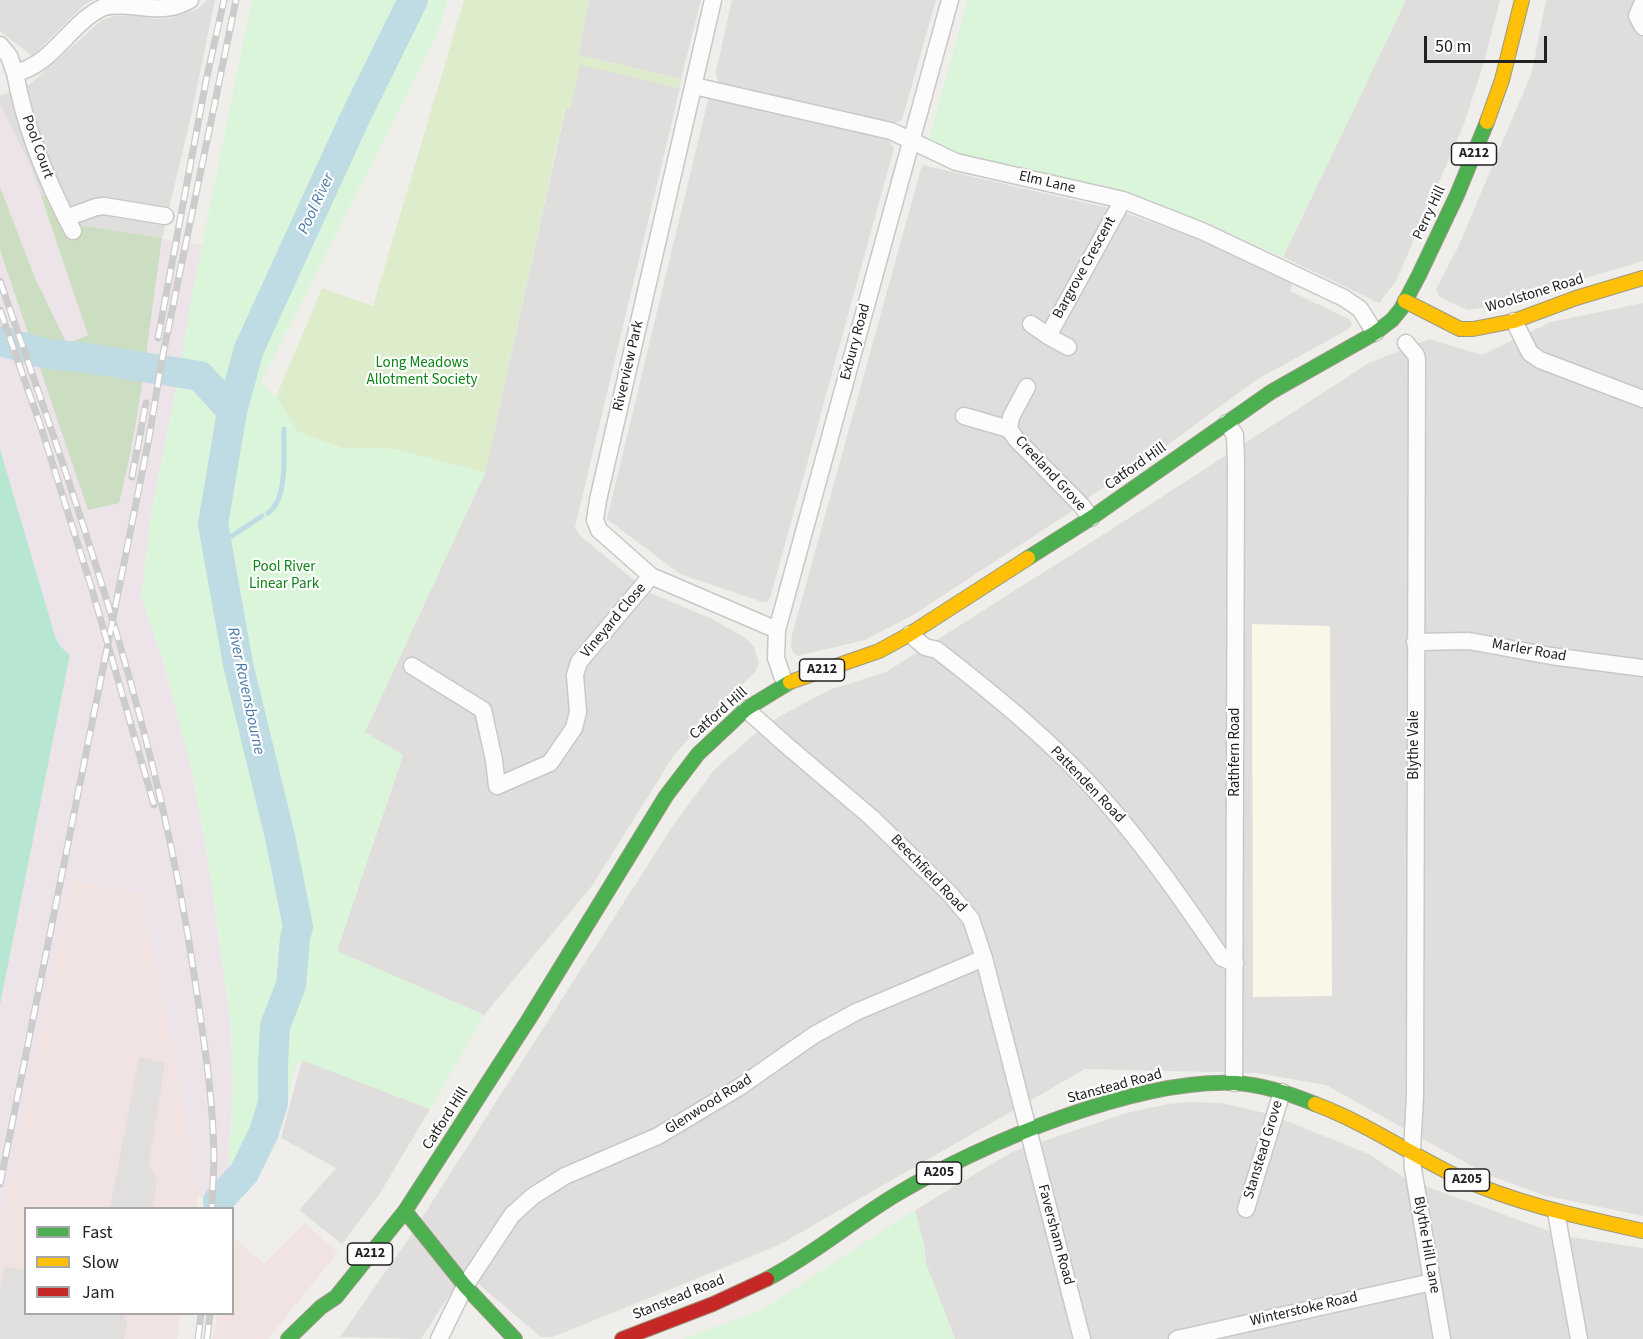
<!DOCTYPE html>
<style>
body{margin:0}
#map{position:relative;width:1643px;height:1339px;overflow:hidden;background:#f0eeeb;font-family:"Source Sans 3",sans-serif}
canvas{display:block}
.legend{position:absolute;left:24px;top:1207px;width:210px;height:108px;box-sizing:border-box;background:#fff;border:2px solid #a7a7a7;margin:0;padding:8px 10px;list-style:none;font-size:18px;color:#222}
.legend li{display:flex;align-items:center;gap:12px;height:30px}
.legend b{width:30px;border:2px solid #a7a7a7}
.scale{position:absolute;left:1424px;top:36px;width:123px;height:27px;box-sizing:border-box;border:3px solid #222;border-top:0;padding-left:8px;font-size:18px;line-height:21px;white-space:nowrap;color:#222;-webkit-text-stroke:4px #fff;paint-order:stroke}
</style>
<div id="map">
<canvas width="1643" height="1339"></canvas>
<ul class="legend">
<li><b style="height:8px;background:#4caf50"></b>Fast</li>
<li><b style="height:8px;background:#ffc107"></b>Slow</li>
<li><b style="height:8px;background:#c62828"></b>Jam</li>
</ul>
<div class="scale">50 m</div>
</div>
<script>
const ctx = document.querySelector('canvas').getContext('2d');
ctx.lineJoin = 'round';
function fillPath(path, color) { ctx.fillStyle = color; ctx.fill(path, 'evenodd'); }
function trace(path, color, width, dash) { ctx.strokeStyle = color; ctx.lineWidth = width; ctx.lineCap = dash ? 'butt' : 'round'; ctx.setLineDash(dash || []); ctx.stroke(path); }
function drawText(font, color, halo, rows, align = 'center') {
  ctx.font = font + ' "Source Sans 3",sans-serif'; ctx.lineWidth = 4.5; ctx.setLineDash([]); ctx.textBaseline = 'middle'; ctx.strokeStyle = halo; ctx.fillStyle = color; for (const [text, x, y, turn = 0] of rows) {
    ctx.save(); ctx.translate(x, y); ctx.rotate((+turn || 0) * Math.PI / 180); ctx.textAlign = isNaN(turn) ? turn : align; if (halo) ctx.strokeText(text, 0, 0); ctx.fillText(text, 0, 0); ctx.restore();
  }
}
fillPath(new Path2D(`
 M0,0h94l-10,5 -52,51 -32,-25z
 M208,0h7l-24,116 -29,122 -76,-12 -31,11 -24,-69 -31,-63v-9l30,-12 72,-64 13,-4 16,-1 27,4 14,-1 25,-9z
 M589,0h112l-20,79 -103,-24z
 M732,0h204l-34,120 -8,3 -172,-39 -4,-2 -2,-10z
 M1406,0h94l-16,62 -20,62 -68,157 -17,22 -96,-46z
 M1546,0h97v261l-155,46 -20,3 -29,-13 -3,-8 23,-44 73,-173z
 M580,64l100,24 -105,439 4,8 70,57 63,27 35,20 7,8 5,16 -4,9 -56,55 -25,28 -82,131 -108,129 -147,-64 66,-196 -38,-23 120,-259 81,-366 4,1z
 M709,96l179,43 6,9 -123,447 -3,6 -6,1 -82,-28 -73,-55z
 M922,165l195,45 82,29 95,42 -4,10 59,28 3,6 -5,5 -91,50 -90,66 -74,49 -23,18 -156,102 -48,25 -68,16 -4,-4 -2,-5 1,-12z
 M1643,303v913l-100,-21 -55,-20 -162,-90 -69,-12 -172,-4 -306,176 -226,92h-12l-58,-49 -17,-19 -45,70 -81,-2 67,-96 267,-417 40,-54 38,-34 30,-21 47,-25 57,-18 226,-143 257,-166 60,-24 53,16 69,-33z
 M302,1060l128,49 -51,86 -37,49 -43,-34 37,-42 -55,-30z
 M1187,1102l34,1 48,11 100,40 37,25 157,57 80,12v91h-688l-29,-75 -2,-19 -9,-35 97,-58 114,-39 42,-9z`), '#dfdedc');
fillPath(new Path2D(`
 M70,880l71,13 33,160 24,143 -2,12h-170v106h154l-3,25h-177v-116z
 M304,1223l34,29 -70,87h-55l4,-25h15l1,-78 31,28z`), '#f1e3e1');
fillPath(new Path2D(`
 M0,105l31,63 24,68 31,-10 116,19 -61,352 22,63 29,112 16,87 22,160 3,69 -4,62 2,58 -33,-12 -24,-143 -33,-160 -70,-13 -71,343v-218l70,-350 -10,-9 -5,-10 -55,-187z`), '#ede4e9');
fillPath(new Path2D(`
 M1252,624l78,2 2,370 -79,1z`), '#f8f7e8');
fillPath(new Path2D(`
 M464,0h125l-11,55 103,24 -1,9 -100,-23 -10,44 -5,-1 -80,365 -90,-24 -53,-1 -44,-16 -22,-35 46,-109 51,18z`), '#ddeccb');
fillPath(new Path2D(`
 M0,187l35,91 32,66 21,-9 -47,-139 6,-1 23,35 16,-4 76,12c-13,88 -21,179 -43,265l-31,7 -88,-260z`), '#cbdec1');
fillPath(new Path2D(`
 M252,0h196l-11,35 -176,347 15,15 22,35 44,16 53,1 90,24 -120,259 38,23 -66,196 147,64 -54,94 -128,-49c-14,16 -9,24 -15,43 -11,34 -33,78 -56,105l-2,-58 4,-62 -3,-69 -22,-160 -16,-87 -29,-112 -22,-63 10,-83 27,-135 12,-75z
 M968,0h438l-123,257 -92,-40 -58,-21 -168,-39 -37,-15z
 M915,1210l9,35 2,19 29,75h-273l78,-28z`), '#daf5da');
fillPath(new Path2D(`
 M0,449l55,187 5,10 10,9 -70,350z`), '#b7e6d2');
fillPath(new Path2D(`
 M139,1057l26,6 -16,101 8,17 -5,27h-42z
 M5,1266l20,4 1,44h97l4,9 -3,16h-124v-51z`), '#e0dfde');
trace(new Path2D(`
 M268,513c21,-15 15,-61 16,-84
 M217,546l45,-30`), '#bfdbe3', 5);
trace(new Path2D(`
 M0,341l47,13 33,3 120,19 32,35 -19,113 25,140 43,177 17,86 -3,11 -4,47 -16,41 -2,38v39l-9,29 -20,41 -26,28
 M232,411l17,-62 104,-227 60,-122`), '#bfdbe3', 30);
const street = new Path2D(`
 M713,0l-115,500 -3,20 4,10 52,46 126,54
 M1643,2l-6,14 6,11
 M0,45l9,11 6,17
 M694,86l197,45 65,31 167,38 79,31 142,67 16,11 15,24
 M66,218l30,-11 8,-1 61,10
 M73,231c-26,-49 -48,-103 -58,-158 38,-8 55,-51 89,-66 29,-7 56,11 86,-7
 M1514,321l16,32 10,7 103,39
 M1031,324l17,12 75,-136
 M1048,336l20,11
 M1406,343l10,12 1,5 -2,736 -3,54 1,19 29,170
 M1027,387l-16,30 -2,12 7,10 65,66 10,13
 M964,416l45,13
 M1227,423l8,12 1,27 -2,621
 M910,634l15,13 12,3c59,46 118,94 167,150 44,50 81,104 118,158l13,5
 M1415,642l54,-1 82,15 92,12
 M412,666l71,44 11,50 3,26 53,-23 24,-35 4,-16 -3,-37 4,-13 72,-86
 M785,684l-9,-26 1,-28 173,-630
 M746,709l39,35 87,74 78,76 21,25 13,39 98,381
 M1246,1209l36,-117
 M1556,1212l23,127
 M439,1339l26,-53 47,-71 21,-19 32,-20 93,-40 80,-48 76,-53 42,-23 128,-54
 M1177,1339l255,-57`);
const fast = new Path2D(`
 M1028,558l63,-40 180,-126 104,-59 17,-13 9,-11 18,-34 38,-80 30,-73
 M405,1211l60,75 50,53
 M767,1279c46,-24 85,-58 130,-85 85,-51 240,-116 339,-111 27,2 55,11 79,21
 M288,1339l33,-32 15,-10 69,-86 124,-192 137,-223 32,-42 48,-45 44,-27`);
const slow = new Path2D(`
 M1487,122l15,-42 20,-80
 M1405,301l55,28h13l41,-8 62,-23 67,-20
 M790,682l89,-31 31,-17 118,-76
 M1315,1104c51,19 95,50 143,73 59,27 122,40 185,54`);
const jam = new Path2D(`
 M622,1339l91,-35 54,-25`);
trace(street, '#c9c8c7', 19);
trace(fast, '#999a82', 16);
trace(slow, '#999a82', 16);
trace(jam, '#999a82', 16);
trace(street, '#fdfcfc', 16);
trace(fast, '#4caf50', 14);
trace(slow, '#ffc107', 14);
trace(jam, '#c62828', 14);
const rail = new Path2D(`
 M0,281c79,227 159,454 194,693 9,60 19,121 20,182 0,17 -2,35 -2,52
 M0,310l41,117 50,159 63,219
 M158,338l48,-257 18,-81
 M132,477l14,-74
 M0,1184l149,-746 13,-79 74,-359
 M198,1339l3,-25
 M207,1339l3,-25`);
trace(rail, '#ccc', 7);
trace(rail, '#fff', 4.5, [14]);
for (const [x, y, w] of [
 [1474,154,45],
 [822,670,45],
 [939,1173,45],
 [1467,1180,45],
 [370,1254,45]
]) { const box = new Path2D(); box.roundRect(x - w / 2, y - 11, w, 22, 4.5); ctx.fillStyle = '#fff'; ctx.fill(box); trace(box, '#222', 1.5); }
drawText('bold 14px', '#222', null, [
 ["A212",1474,154],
 ["A212",822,670],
 ["A205",939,1173],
 ["A205",1467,1180],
 ["A212",370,1254]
]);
drawText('15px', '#222', '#fff', [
 ["Pool Court",37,147,70],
 ["Elm Lane",1047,183,13],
 ["Perry Hill",1430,213,-65],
 ["Bargrove Crescent",1085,268,-61],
 ["Woolstone Road",1535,294,-17],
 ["Exbury Road",856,342,-75],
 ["Riverview Park",629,366,-77],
 ["Catford Hill",1136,467,-35],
 ["Creeland Grove",1050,474,47],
 ["Vineyard Close",614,621,-50],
 ["Marler Road",1529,651,10],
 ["Catford Hill",719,714,-41],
 ["Blythe Vale",1415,745,-90],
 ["Rathfern Road",1236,752,-90],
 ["Pattenden Road",1087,785,46],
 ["Beechfield Road",928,874,46],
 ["Stanstead Road",1115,1087,-15],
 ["Glenwood Road",709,1105,-32],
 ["Catford Hill",446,1119,-57],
 ["Stanstead Grove",1264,1150,-73],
 ["Faversham Road",1055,1235,75],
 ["Blythe Hill Lane",1426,1245,80],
 ["Stanstead Road",679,1298,-22],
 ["Winterstoke Road",1304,1310,-13]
]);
drawText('15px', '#0c8416', '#fff', [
 ["Long Meadows",422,364],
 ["Allotment Society",422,381],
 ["Pool River",284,568],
 ["Linear Park",284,585]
]);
drawText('italic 16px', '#4a7aab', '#fff', [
 ["Pool River",317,204,-65],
 ["River Ravensbourne",245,691,78]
]);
</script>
